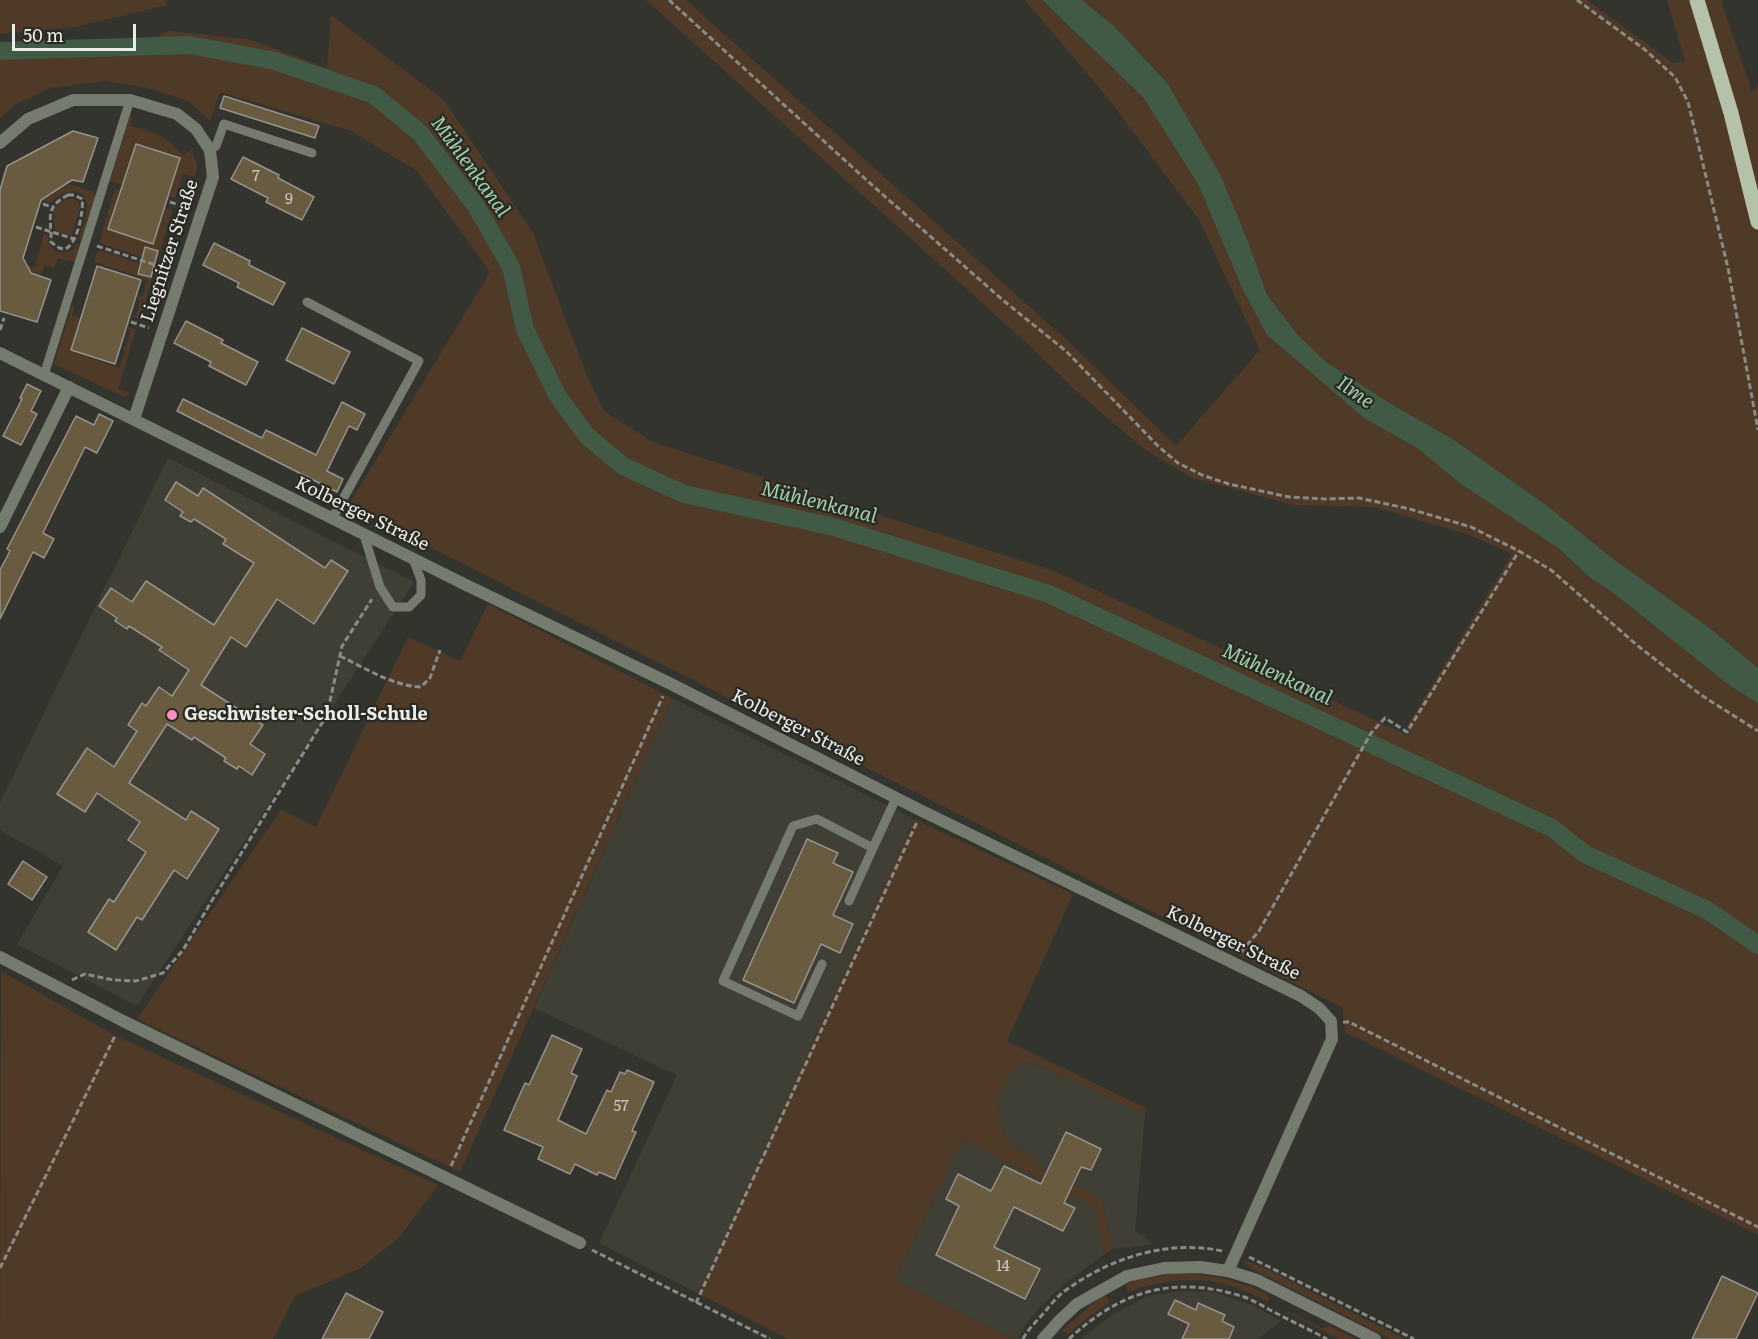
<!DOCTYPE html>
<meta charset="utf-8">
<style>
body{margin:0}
#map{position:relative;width:1758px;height:1339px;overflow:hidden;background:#34342f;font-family:Literata,serif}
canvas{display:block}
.scale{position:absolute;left:12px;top:24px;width:124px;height:27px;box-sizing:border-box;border:3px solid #ebebe7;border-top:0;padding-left:8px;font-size:18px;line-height:21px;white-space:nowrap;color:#ebebe7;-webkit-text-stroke:4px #2a2a25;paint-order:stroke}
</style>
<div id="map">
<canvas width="1758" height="1339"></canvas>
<div class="scale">50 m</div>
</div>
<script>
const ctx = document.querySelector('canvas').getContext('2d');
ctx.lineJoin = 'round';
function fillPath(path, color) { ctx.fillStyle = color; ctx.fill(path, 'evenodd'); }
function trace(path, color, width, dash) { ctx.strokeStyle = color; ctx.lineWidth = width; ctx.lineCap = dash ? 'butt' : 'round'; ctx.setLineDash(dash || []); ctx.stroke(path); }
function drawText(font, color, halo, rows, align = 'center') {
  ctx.font = font + ' Literata,serif'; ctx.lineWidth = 4.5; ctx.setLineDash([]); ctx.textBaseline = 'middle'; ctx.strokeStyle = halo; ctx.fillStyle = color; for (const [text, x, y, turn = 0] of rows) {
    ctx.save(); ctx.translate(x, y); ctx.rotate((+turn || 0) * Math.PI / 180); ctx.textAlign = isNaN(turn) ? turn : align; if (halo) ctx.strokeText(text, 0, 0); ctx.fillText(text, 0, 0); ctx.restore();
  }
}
fillPath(new Path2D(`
 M168,458l246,124 -277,424 -120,-62 46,-78 -63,-36v-27z
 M672,698l242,121 -215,475 -100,-51 78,-168 -143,-67z
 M1033,1063l112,51 -10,117 19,13 -41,5 -11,-50 -60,-28 -7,-12 -28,-19 -10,-24 2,-23 13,-21 8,-8z
 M962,1139l133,68 10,47 -45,33 -32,33 -10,19h-5l-118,-59z
 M1182,1291l30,1 41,13 28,16 -23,18h-177l31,-24 35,-19z`), '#403f35');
fillPath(new Path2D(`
 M0,0h165l2,5 -92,22 -75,7z
 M646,0h40l382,341 108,105 84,-96 -61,-130 -89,-119 -85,-101h17l101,97 56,89 43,102 25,47 97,83 53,30 44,36 100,66 27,26 24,16 117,93 29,18v532l-413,-203 -2,-24 -995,-502 142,-234 -73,-101 -66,-40 -131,-39 -10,29 -22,-20 -40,-13 -42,-7 -55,7 -38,18 -13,13v-70l149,-8 19,-10 80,8 79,29 4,-53 113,85 89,133 54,143 17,35 49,31 404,130 352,164 -2,-10 105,-172 -45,-20 -93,-27 -81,-2 -103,-28 -49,-30 -66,-57 -45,-44z
 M1082,0h505l86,63 12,-2 -18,-61h54l31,92 6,-7v583l-47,-39 -99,-71 -66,-53 -95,-67 -60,-34 -66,-43 -27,-26 -31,-40 -18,-51 -28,-68 -53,-92 -53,-57z
 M131,114l1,1 -2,11c22,5 38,11 52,29l10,-5 5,14 -2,13 -12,-3 -8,24 -6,-1 12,-40 -45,-14 -14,42 -12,-4z
 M69,184l27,9 -14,45h-3c3,-10 9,-23 8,-33 -3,-22 -27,-13 -37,-2l-7,-3z
 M115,189l4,1 -11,39 46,15 11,-36 8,1 -13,42 -14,-4 -4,10 -43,-14z
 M68,199h6l4,3 2,6 -8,28 -17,-5c-1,-17 -6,-24 13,-32z
 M44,234l4,1 1,10c7,9 14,9 24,5l3,-7 3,1 -5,18 -16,-4 -4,10 -9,-3 -4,9 -9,-2 -4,-6 7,1z
 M98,250l41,13 -2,11 15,4 -12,41 -8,-3v-1l4,1 4,-15 -3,-2 2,-4 3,1 5,-16 -53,-18z
 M72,305l3,2 -3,8 8,3 -10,33 49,17 6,-17 -2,-1 1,-4h2l5,-16 -3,-1 1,-2 7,2 -18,60 11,4 -2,3 -3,1 -70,-33z
 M488,604l184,94 -212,474 -323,-153 144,-209 35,17 92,-190 52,24z
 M914,819l159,75 -66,147 139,67 -1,6 -112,-51 -13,1 -8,8 -13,21 -2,23 10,24 28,19 8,12 29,14h3l27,14 11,50 -8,5 -11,-47 -132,-68 -67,141 118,59h-225l-89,-45z
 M1,971l111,63 326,151 -39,53 -40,31 -64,27 -22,43h-273z
 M1243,1260l20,7 142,72h-14l-141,-71z
 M1162,1273c42,0 66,3 105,21l2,8c-17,-8 -34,-17 -53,-20 -28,-5 -61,0 -88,10l-2,-8 13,-6z
 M1105,1293l5,9 -24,17 -18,16 -6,-5z
 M1286,1311l36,17 8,-2 26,13h-17l-53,-27z`), '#4f3927');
fillPath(new Path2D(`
 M1042,0h40l33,27 53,57 53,92 28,68 18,51 31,40 27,26 66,43 60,34 95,67 66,53 99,71 47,39v35l-29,-18 -117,-93 -24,-16 -27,-26 -100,-66 -44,-36 -53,-30 -97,-83 -25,-47 -43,-102 -56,-89z`), '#405a46');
trace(new Path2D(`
 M0,51l190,-6 85,16 99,34 46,38 56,73 35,61 14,62 32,66 30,41 36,30 61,28 150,33 215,67 503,234 33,26 122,56 51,35`), '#405a46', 18);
const building = new Path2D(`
 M224,96l95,30 -4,12 -95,-30z
 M73,131l25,7 -15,44 -11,-2 -31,20 -18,58 8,15 20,7 -14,42 -37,-11v-121l7,-24z
 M136,144l44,14 -27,86 -45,-15z
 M243,157l36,18 -1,3 36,19 -12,23 -36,-18 2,-4 -37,-19z
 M214,243l36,18 -1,4 36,18 -12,22 -36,-18 2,-4 -36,-18z
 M145,247l13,4 -7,26 -13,-3z
 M97,266l44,14 -26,84 -44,-14z
 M186,321l37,19 -2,3 37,19 -12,23 -37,-19 2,-4 -37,-19z
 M302,328l48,24 -16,32 -48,-24z
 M27,384l14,7 -10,20 6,3 -16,31 -18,-9 19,-37 -2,-1z
 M183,399l79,39 4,-8 50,25 26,-53 23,12 -8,16 -8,-4 -22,45 16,8 -6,13 -160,-81z
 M99,414l14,7 -16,32 -12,-6 -42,86 11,6 -10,19 -11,-6 -33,67v-49l10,-19 -3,-2 69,-133 18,9z
 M176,482l22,14 5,-8 122,80 6,-8 17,11 -34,53 -37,-25 -31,48 -15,-10 -30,48 62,40 -13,19 15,10 -13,21 -13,-9 -2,3 -13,-8 2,-3 -32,-21 -2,3 -25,-16 -38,59 57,37 5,-9 28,18 -32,50 -13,-9 -32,50 -5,-3 -21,33 -28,-18 21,-33 5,3 32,-50 -18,-12 12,-18 -43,-29 -12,19 -28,-18 30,-46 27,19 23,-36 -9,-6 14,-22 4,3 13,-19 13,9 17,-26 -30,-20 3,-3 -33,-21 -2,3 -12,-8 2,-3 -18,-12 12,-18 21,14 14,-21 68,44 40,-62 -31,-19 3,-5 -32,-20 -3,3 -11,-6 3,-4 -18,-12z
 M807,839l31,14 -5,10 20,9 -20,43 20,9 -13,29 -19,-9 -27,59 -51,-23z
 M23,861l24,16 -15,23 -24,-16z
 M552,1035l30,14 -11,24 6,3 -19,44 28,14 21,-44 4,2 9,-20 5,2 2,-4 27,12 -22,49 4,1 -21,47 -16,-7 -2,3 -22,-11 -5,10 -32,-15 5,-12 -39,-17 21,-47 4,2z
 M1066,1132l35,17 -10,21 -10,-3 -17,36 11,5 -12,23 -49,-24 -20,40 46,22 -15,30 -89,-44 23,-49 -13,-7 12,-25 33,17 13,-25 37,18z
 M1722,1276l36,17 -9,19 -13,27h-44z
 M346,1293l37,19 -14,27h-47z
 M1175,1300l21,10 2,-7 27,12 -3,6 12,6 -5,12h-47l7,-15 -21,-10z`);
fillPath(building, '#695b40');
trace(building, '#96938e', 1.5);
trace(new Path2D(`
 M669,0l204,186 131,115 62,50 92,95 20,17 24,12 27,9 60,13 36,2 34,-1 51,11 61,18 48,24 32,19 87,76 63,49 57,36
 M1577,0l67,49 31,28 13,25 40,166 30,162
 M68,195h6l8,4c2,11 -5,48 -18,50 -5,0 -9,-4 -13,-7 1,-23 -8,-34 17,-47z
 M170,202l18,6
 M43,204l9,3
 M36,227l38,12
 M97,246l71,23
 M131,322l18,6
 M0,330l4,-12
 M340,656c25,12 53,30 81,31l9,-9 10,-28
 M1241,952l18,-21 112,-198 14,-15 22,14 112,-181
 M72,980l13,-6 28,6 23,1 27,-8 20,-23 28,-48 116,-187 15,-69 30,-47
 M1343,1022h6l409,205
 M451,1166l212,-470
 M592,1250l178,89
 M1249,1257l165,82
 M0,1268l116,-234
 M696,1303l221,-481
 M1023,1339c5,-10 13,-17 20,-25 6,-7 12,-15 19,-21 45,-34 104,-54 160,-42
 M1069,1339c51,-48 104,-64 172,-43 10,3 20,9 29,14 19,10 38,19 57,29`), '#8a8a86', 3, [6, 3]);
trace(new Path2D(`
 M210,150l6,-4 8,-22 88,29
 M307,302l112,59 -87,158
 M44,375l86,-275
 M364,535l16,52 13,20h16l12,-12v-15l-8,-21
 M849,901l24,-53
 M822,964l-24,52 -75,-35 70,-155 24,-7 56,29 23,-50`), '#757b6f', 9);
trace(new Path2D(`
 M0,143l28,-24 45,-19h57l47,14 19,15 14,21 3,27 -79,242
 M0,353l464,231 205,99 253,128 379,185 18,12 12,13 1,18 -104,232
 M0,527l69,-140
 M0,957l123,64 457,222
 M1043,1339l17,-19 17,-16 50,-28 37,-8 36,-1 28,4 29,9 118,59`), '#757b6f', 12);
trace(new Path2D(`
 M1697,0l34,113 27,109`), '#b5c1a8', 15);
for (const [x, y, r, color] of [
 [172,715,6,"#fb8fc5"]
]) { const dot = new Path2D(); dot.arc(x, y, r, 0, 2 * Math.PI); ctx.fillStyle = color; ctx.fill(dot); trace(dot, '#2a2a25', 2); }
drawText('15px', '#cac7bd', null, [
 ["7",256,177],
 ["9",289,200],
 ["57",621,1107],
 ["14",1003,1267]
]);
drawText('18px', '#ebebe7', '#2a2a25', [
 ["Liegnitzer Straße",170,251,-72],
 ["Kolberger Straße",362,514,26],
 ["Kolberger Straße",798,728,27],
 ["Kolberger Straße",1233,943,26]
]);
drawText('bold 18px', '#ebebe7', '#2a2a25', [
 ["Geschwister-Scholl-Schule",184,715]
], 'left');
drawText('italic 20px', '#9fd0aa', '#2a2a25', [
 ["Mühlenkanal",470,167,54],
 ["Ilme",1355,393,35],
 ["Mühlenkanal",819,503,14],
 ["Mühlenkanal",1277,675,25]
]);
</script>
